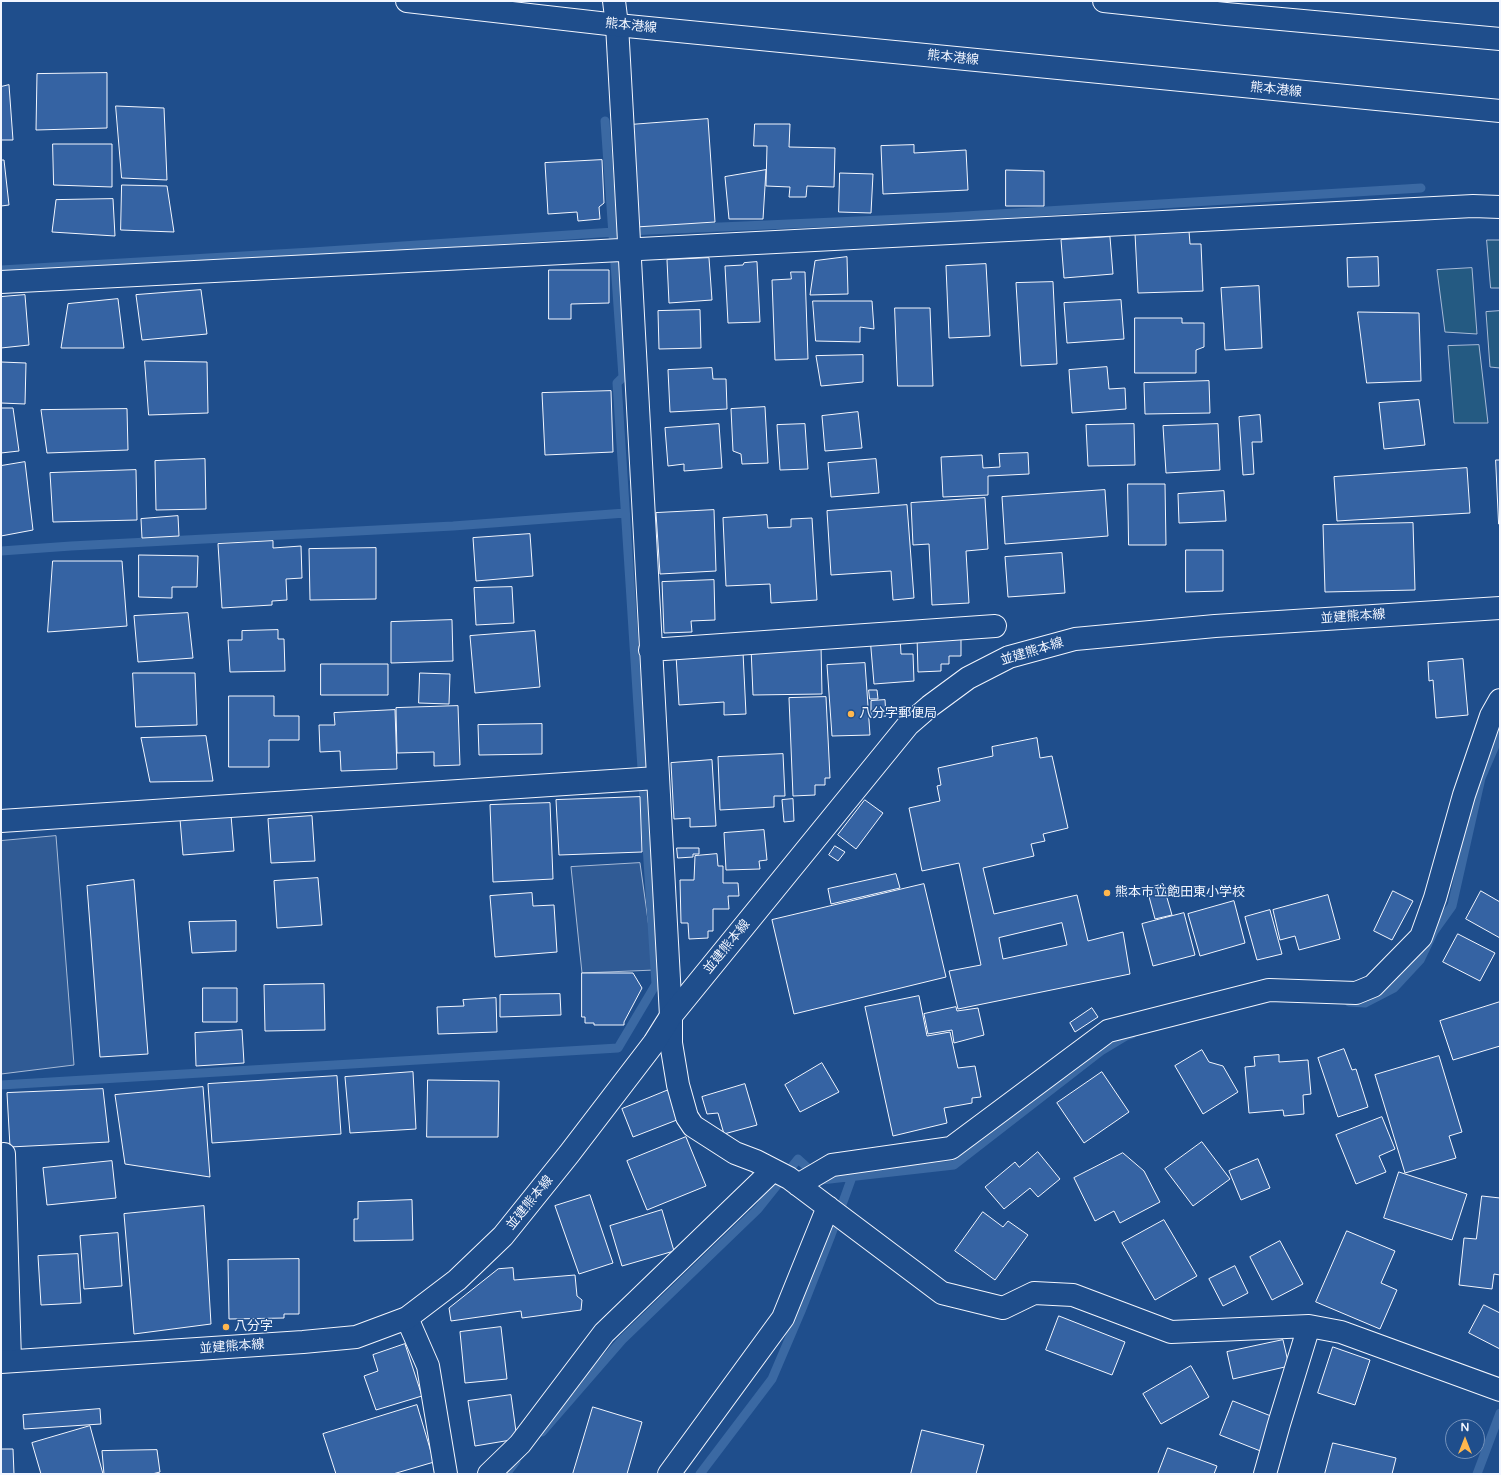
<!DOCTYPE html>
<meta charset="utf-8">
<style>
body{margin:0}
#map{position:relative;width:1501px;height:1475px;overflow:hidden;background:#1f4e8c;font-family:"Varela Round",sans-serif}
canvas{display:block}
.frame{position:absolute;inset:0;border:2px solid #f2f6ff;pointer-events:none}
.north{position:absolute;left:1445px;top:1419px;width:40px;height:40px;box-sizing:border-box;background:#1f4e8c;border:1px solid #7391ba;border-radius:50%;rotate:0deg;font-size:11px;font-weight:700;line-height:16px;text-align:center;color:#f2f6ff}
.north::after{content:'';display:block;margin:auto;width:14px;height:18px;background:#ffb74d;clip-path:polygon(50% 0,100% 100%,50% 72%,0 100%)}
</style>
<div id="map">
<canvas width="1501" height="1475"></canvas>
<div class="frame"></div>
<div class="north">N</div>
</div>
<script>
const ctx = document.querySelector('canvas').getContext('2d');
ctx.lineJoin = 'round';
function fillPath(path, color) { ctx.fillStyle = color; ctx.fill(path, 'evenodd'); }
function trace(path, color, width, dash) { ctx.strokeStyle = color; ctx.lineWidth = width; ctx.lineCap = dash ? 'butt' : 'round'; ctx.setLineDash(dash || []); ctx.stroke(path); }
function drawText(font, color, halo, rows, align = 'center') {
  ctx.font = font + ' "Varela Round","Noto Sans JP",sans-serif'; ctx.lineWidth = 3; ctx.setLineDash([]); ctx.textBaseline = 'middle'; ctx.strokeStyle = halo; ctx.fillStyle = color; for (const [text, x, y, turn = 0] of rows) {
    ctx.save(); ctx.translate(x, y); ctx.rotate((+turn || 0) * Math.PI / 180); ctx.textAlign = isNaN(turn) ? turn : align; if (halo) ctx.strokeText(text, 0, 0); ctx.fillText(text, 0, 0); ctx.restore();
  }
}
const green = new Path2D(`
 M1487,240h13v48h-9z
 M1472,268l5,66 -32,-2 -8,-62z
 M1500,311v57l-10,-1 -4,-55z
 M1479,345l9,78h-34l-6,-77z`);
fillPath(green, '#245a82');
trace(green, '#a8bbd7', 1);
const parking = new Path2D(`
 M56,836l18,229 -73,9v-233z
 M640,863l15,107 -73,3 -11,-106z`);
fillPath(parking, '#305b95');
trace(parking, '#a8bbd7', 1);
trace(new Path2D(`
 M1,270l311,-18 317,-21 320,-14 472,-29
 M1,551l70,-5 382,-20 172,-13
 M1349,1002l16,1 29,-15 26,-28 14,-29 18,-25 29,-128 19,-44
 M1,1085l617,-37 38,-64 -39,-601 6,-6 -18,-256
 M542,1432l80,-92 136,-131 40,-50 23,21 133,-15 147,-114 25,-15 6,-2
 M506,1474l10,-13
 M700,1474l72,-95 29,-68 30,-76 21,-58
 M1477,1474l23,-61`), '#3b69a3', 9);
const building = new Path2D(`
 M107,73v55l-71,2 1,-56z
 M9,85l4,55h-12v-53z
 M116,106l48,2 3,72 -45,-2z
 M708,119l7,103 -79,5 -7,-102z
 M755,124h35l-1,23 46,1 -1,39 -27,-1 -1,11h-17l1,-10 -24,-1 1,-40h-13z
 M53,144h59v43l-58,-2z
 M914,145v8l52,-3 2,40 -85,4 -2,-48z
 M1,160h3l5,45 -8,1z
 M602,160l2,43 -5,4 1,12 -22,2 -1,-9 -29,2 -3,-51z
 M766,170l-3,49h-34l-4,-42z
 M1006,170l38,1v35h-38z
 M840,173l33,1 -2,39 -32,-1z
 M122,185l45,1 7,46 -53,-2z
 M113,199l2,37 -63,-4 4,-32z
 M1189,231l1,13h11l2,47 -65,2 -3,-60z
 M1110,237l3,37 -49,4 -3,-38z
 M847,257l1,37 -38,1 5,-34z
 M1378,257l1,29 -31,1 -1,-29z
 M709,258l3,42 -43,3 -2,-43z
 M757,262l3,60 -32,1 -3,-57 18,-1 1,-2z
 M986,264l4,72 -41,2 -3,-72z
 M549,270h60v33l-38,1v15h-22z
 M791,272h14l3,87 -33,1 -3,-80 19,-1z
 M1053,282l4,82 -36,2 -5,-83z
 M1259,286l3,62 -37,2 -4,-62z
 M201,290l6,44 -65,6 -6,-45z
 M25,295l4,50 -28,3v-51z
 M118,299l6,49h-63l7,-44z
 M1121,300l3,39 -57,4 -3,-40z
 M813,301h59l2,28 -14,-2v15l-44,-1z
 M895,308h35l3,78h-35z
 M700,310l1,38 -42,1 -1,-38z
 M1358,312l61,1 2,68 -54,2z
 M1135,318h47v5h22v24l-8,3v23h-61z
 M863,355v27l-42,4 -5,-30z
 M145,361l62,1 1,51 -59,2z
 M1,362l25,1 -1,41 -24,-1z
 M1107,367l2,22 16,-1 1,21 -54,4 -3,-43z
 M712,368l1,11h13l1,30 -57,3 -2,-42z
 M1209,381l1,32 -65,1 -1,-31z
 M611,391l2,61 -68,3 -3,-62z
 M1419,400l6,45 -41,4 -5,-46z
 M765,407l3,56 -26,1 -1,-10 -8,-3 -2,-42z
 M1,408h12l6,43 -18,2z
 M127,409l1,41 -81,3 -6,-43z
 M858,412l4,36 -37,3 -3,-35z
 M1260,415l2,27h-10l2,32 -11,1 -4,-58z
 M719,424l3,44 -38,3v-7l-16,2 -3,-38z
 M805,424l3,45 -28,1 -3,-45z
 M1134,424l1,41 -47,1 -2,-41z
 M1218,424l2,46 -54,3 -3,-47z
 M1028,453l1,21 -41,2v19l-45,2 -2,-40 41,-2 1,13 17,-1 -1,-13z
 M205,459l1,50 -50,1 -1,-49z
 M876,459l3,34 -48,4 -3,-34z
 M1496,460h4v64h-1z
 M25,462l8,68 -32,6v-70z
 M1467,468l3,45 -133,8 -3,-44z
 M136,470l1,50 -84,2 -3,-49z
 M1128,484h37l1,61h-37z
 M1105,490l3,46 -103,8 -3,-47z
 M1224,491l2,30 -47,2 -1,-29z
 M985,498l3,51 -22,2 3,52 -37,2 -3,-61 -16,1 -2,-42z
 M907,505l7,93 -21,2 -2,-29 -60,4 -4,-64z
 M714,510l2,61 -56,3 -4,-61z
 M767,515l1,13 23,-1v-8l21,-1 5,82 -46,3 -1,-19 -44,2 -3,-68z
 M178,516l1,20 -37,2 -1,-19z
 M1413,523l2,67 -90,2 -2,-67z
 M530,534l3,42 -57,5 -3,-43z
 M273,541v7l28,-2 1,32 -16,1 1,21 -15,1v4l-50,3 -4,-64z
 M376,548v51l-66,1 -1,-51z
 M1186,550h37v41l-37,1z
 M1062,553l3,40 -57,4 -3,-40z
 M139,555l59,1 -1,31h-25v11l-33,-1z
 M53,561h69l5,65 -79,6z
 M714,580l1,40 -24,1 1,11 -28,1 -2,-51z
 M512,587l2,36 -38,2 -2,-37z
 M188,613l5,45 -55,4 -4,-46z
 M452,620l1,41 -62,2v-41z
 M278,630v9h6l1,32 -55,1 -2,-32h14v-9z
 M535,631l5,56 -65,6 -5,-57z
 M900,635l1,19h12l1,27 -40,3 -4,-47z
 M961,636v20h-12v8h-8v7l-23,1 -1,-35z
 M821,645l1,49 -69,1 -2,-48z
 M743,652l3,62 -22,1v-13l-45,3 -3,-50z
 M1463,659l5,56 -32,3 -3,-38 -4,1 -1,-19z
 M865,663l5,72 -38,1 -5,-71z
 M321,664h67v31h-67z
 M133,673h62l2,52 -61,2z
 M420,673l30,1 -1,30 -30,-1z
 M869,690h8l1,9h-8z
 M229,696h45v20h25v24h-30v27h-40z
 M826,697l4,81h-5v7h-10v10l-22,1 -4,-98z
 M885,700l1,16 -15,1v-16z
 M458,706l2,59 -26,1v-14l-37,1 -1,-45z
 M395,710l2,59 -56,2 -1,-20 -20,1 -1,-27h16l-1,-12z
 M542,724v30l-63,1 -1,-30z
 M206,736l7,45 -63,1 -9,-44z
 M1037,738l3,20 12,-2 16,72 -25,6 2,7 -14,3 3,12 -51,12 11,46 83,-19 11,46 35,-9 7,42 -172,35 -9,-38 32,-6 -22,-102 -37,8 -13,-63 31,-7 -3,-15 4,-1 -3,-17 55,-12 -1,-9zM1062,923l5,22 -64,14 -4,-21z
 M783,754l2,42h-11v11l-54,3 -2,-53z
 M712,760l4,66 -26,1v-9l-16,1 -3,-56z
 M640,797l2,55 -83,3 -3,-55z
 M793,799l1,22 -10,1 -2,-22z
 M865,800l18,13 -27,36 -18,-14z
 M550,803l3,76 -60,3 -3,-77z
 M231,815l3,36 -51,4 -3,-36z
 M312,816l3,45 -44,2 -3,-44z
 M764,830l3,30 -8,1 1,8 -34,1 -2,-37z
 M835,846l10,6 -7,9 -9,-6z
 M677,848h22v6h-6v3l-15,1z
 M717,854l1,12h5v17h15l1,13h-11l1,13h-16v22h-5v7l-19,1 -1,-16h-7l-1,-43h14l1,-24z
 M896,874l4,14 -69,16 -3,-15z
 M318,878l4,47 -45,3 -3,-47z
 M134,880l14,174 -48,3 -13,-171z
 M924,884l22,93 -152,37 -22,-94z
 M1163,884l9,31 -17,4 -8,-30z
 M1393,891l20,10 -21,39 -18,-9z
 M1481,891l19,11v36l-34,-19z
 M532,893l1,13 21,-1 3,47 -62,5 -5,-61z
 M1328,895l12,44 -41,11 -4,-14 -15,4 -7,-30z
 M1234,901l11,42 -45,13 -12,-42z
 M1270,910l12,44 -25,6 -12,-43z
 M1184,913l11,42 -42,11 -11,-42z
 M236,921v30l-44,2 -3,-31z
 M1458,934l37,19 -15,28 -37,-19z
 M582,973h51l9,15 -18,34v3h-30v-2h-9v-6h-3z
 M324,984l1,46 -60,1 -1,-46z
 M203,988h34v34h-34z
 M560,994l1,21 -61,2v-22z
 M919,996l8,40 23,-4 8,36 17,-2 6,31 -9,1v5l-28,5 3,15 -54,13 -28,-129z
 M496,998l1,34 -59,2 -1,-27 27,-1 -1,-6z
 M1500,1002v44l-47,14 -13,-39z
 M956,1007l1,4 21,-3 6,27 -30,8 -2,-13 -24,4 -4,-20z
 M1092,1008l6,9 -23,15 -5,-9z
 M242,1030l2,33 -48,3 -1,-33z
 M1344,1049l8,21 4,-1 12,38 -30,10 -20,-59z
 M1202,1050l7,12 14,4 15,26 -35,22 -28,-48z
 M1279,1055v7l29,-2 3,34 -8,1 1,19 -20,2 -1,-6 -34,3 -4,-46 10,-1 -1,-9z
 M1439,1056l23,76 -13,4 7,22 -51,15 -30,-98z
 M822,1063l17,29 -39,20 -15,-27z
 M413,1072l3,57 -66,4 -5,-56z
 M1102,1072l27,40 -45,31 -27,-40z
 M337,1076l4,58 -129,9 -4,-59z
 M428,1080l71,1 -1,56h-71z
 M745,1084l12,41 -33,9 -6,-21 -11,1 -5,-17z
 M203,1087l7,90 -85,-13 -10,-69z
 M103,1089l6,53 -99,5 -3,-54z
 M671,1089l11,29 -49,19 -11,-28z
 M1382,1117l13,32 -16,7 7,16 -30,12 -20,-49z
 M686,1137l20,49 -59,24 -20,-49z
 M1202,1142l28,37 -37,27 -28,-37z
 M1038,1152l22,27 -22,18 -8,-9 -26,21 -19,-22 30,-25 4,5z
 M1123,1153l21,18 16,31 -40,21 -6,-12 -19,10 -21,-43z
 M1258,1159l12,29 -29,12 -12,-29z
 M112,1161l4,37 -69,7 -4,-37z
 M1399,1172l68,22 -15,46 -68,-22z
 M590,1195l23,68 -34,11 -24,-68z
 M1482,1196l18,2v77l-6,-1 -2,15 -33,-4 5,-47 12,1z
 M412,1200l1,40 -59,1v-22h4v-17z
 M204,1206l7,118 -77,10 -10,-120z
 M662,1210l12,41 -52,15 -12,-40z
 M983,1212l20,15 5,-6 20,14 -33,45 -40,-29z
 M1164,1220l33,56 -42,24 -33,-57z
 M1347,1231l48,20 -14,32 16,7 -17,39 -64,-27z
 M118,1233l4,53 -38,3 -4,-53z
 M1280,1241l23,43 -31,16 -22,-43z
 M78,1254l3,49 -40,2 -3,-49z
 M299,1259v55h-15v4l-55,1 -1,-59z
 M1235,1266l13,27 -25,13 -14,-27z
 M513,1268l1,12 61,-5 2,21 5,4 -1,10 -59,8 -1,-7 -70,10 -2,-13 49,-39z
 M1484,1305l16,8v36l-31,-16z
 M1059,1316l66,26 -13,33 -66,-25z
 M501,1327l6,52 -42,4 -5,-51z
 M1283,1340l6,26 -56,13 -6,-27z
 M405,1344l17,52 -46,14 -12,-34 14,-5 -5,-16z
 M1333,1347l37,13 -15,45 -37,-12z
 M1191,1366l18,31 -48,27 -18,-30z
 M511,1395l6,44 -42,7 -7,-45z
 M1233,1401l43,17 -13,34 -43,-17z
 M417,1405l17,57 -41,12h-57l-13,-40z
 M593,1407l49,15 -15,52h-54z
 M100,1409l1,15 -77,5 -1,-14z
 M90,1426l13,48h-62l-9,-31z
 M922,1430l62,15 -8,29h-65z
 M1333,1443l63,15 -4,16h-67z
 M1168,1448l49,18 -3,8h-56z
 M1,1449h12l1,25h-13z
 M157,1450l3,22 -8,2h-48l-2,-23z`);
fillPath(building, '#3563a3');
trace(building, '#f2f6ff', 1);
const minor = new Path2D(`
 M614,1l3,24c19,330 34,660 54,991v27l7,42 9,32 6,9 42,27 21,8 33,17 153,115 61,15 31,-15 39,2 98,37 138,-6 32,6 159,58
 M1,282l1472,-76 27,1
 M650,650l345,-24
 M1,821l656,-43
 M4,1154l6,207
 M798,1185l34,-20 119,-17 157,-117 161,-41 87,3 17,-7 48,-49 14,-39 29,-103 27,-79 9,-16
 M407,1318l21,48 18,108
 M489,1474l31,-30 84,-111 169,-163
 M669,1474l114,-156 45,-111
 M1265,1474l14,-50 30,-98`);
const major = new Path2D(`
 M407,1l210,24 883,86
 M1104,1l122,13 274,25
 M1,1362l302,-20 53,-5 51,-19 50,-38 46,-44 66,-82 85,-111 17,-27 237,-291 22,-19 38,-28 41,-21 66,-18 140,-13 285,-18`);
trace(minor, '#f2f6ff', 24);
trace(major, '#f2f6ff', 24);
trace(minor, '#1f4e8c', 22);
trace(major, '#1f4e8c', 22);
for (const [x, y, r, color] of [
 [851,714,4,"#ffb74d"],
 [1107,893,4,"#ffb74d"],
 [226,1327,4,"#ffb74d"]
]) { const dot = new Path2D(); dot.arc(x, y, r, 0, 2 * Math.PI); ctx.fillStyle = color; ctx.fill(dot); trace(dot, '#1f4e8c', 1.5); }
drawText('13px', '#f2f6ff', '#1f4e8c', [
 ["熊本港線",631,26,6],
 ["熊本港線",953,58,6],
 ["熊本港線",1276,90,6],
 ["並建熊本線",1353,617,-4],
 ["並建熊本線",1032,652,-17],
 ["並建熊本線",727,947,-51],
 ["並建熊本線",530,1203,-51],
 ["並建熊本線",232,1347,-4]
]);
drawText('13px', '#f2f6ff', '#1f4e8c', [
 ["八分字郵便局",859,714],
 ["熊本市立飽田東小学校",1115,893],
 ["八分字",234,1327]
], 'left');
</script>
